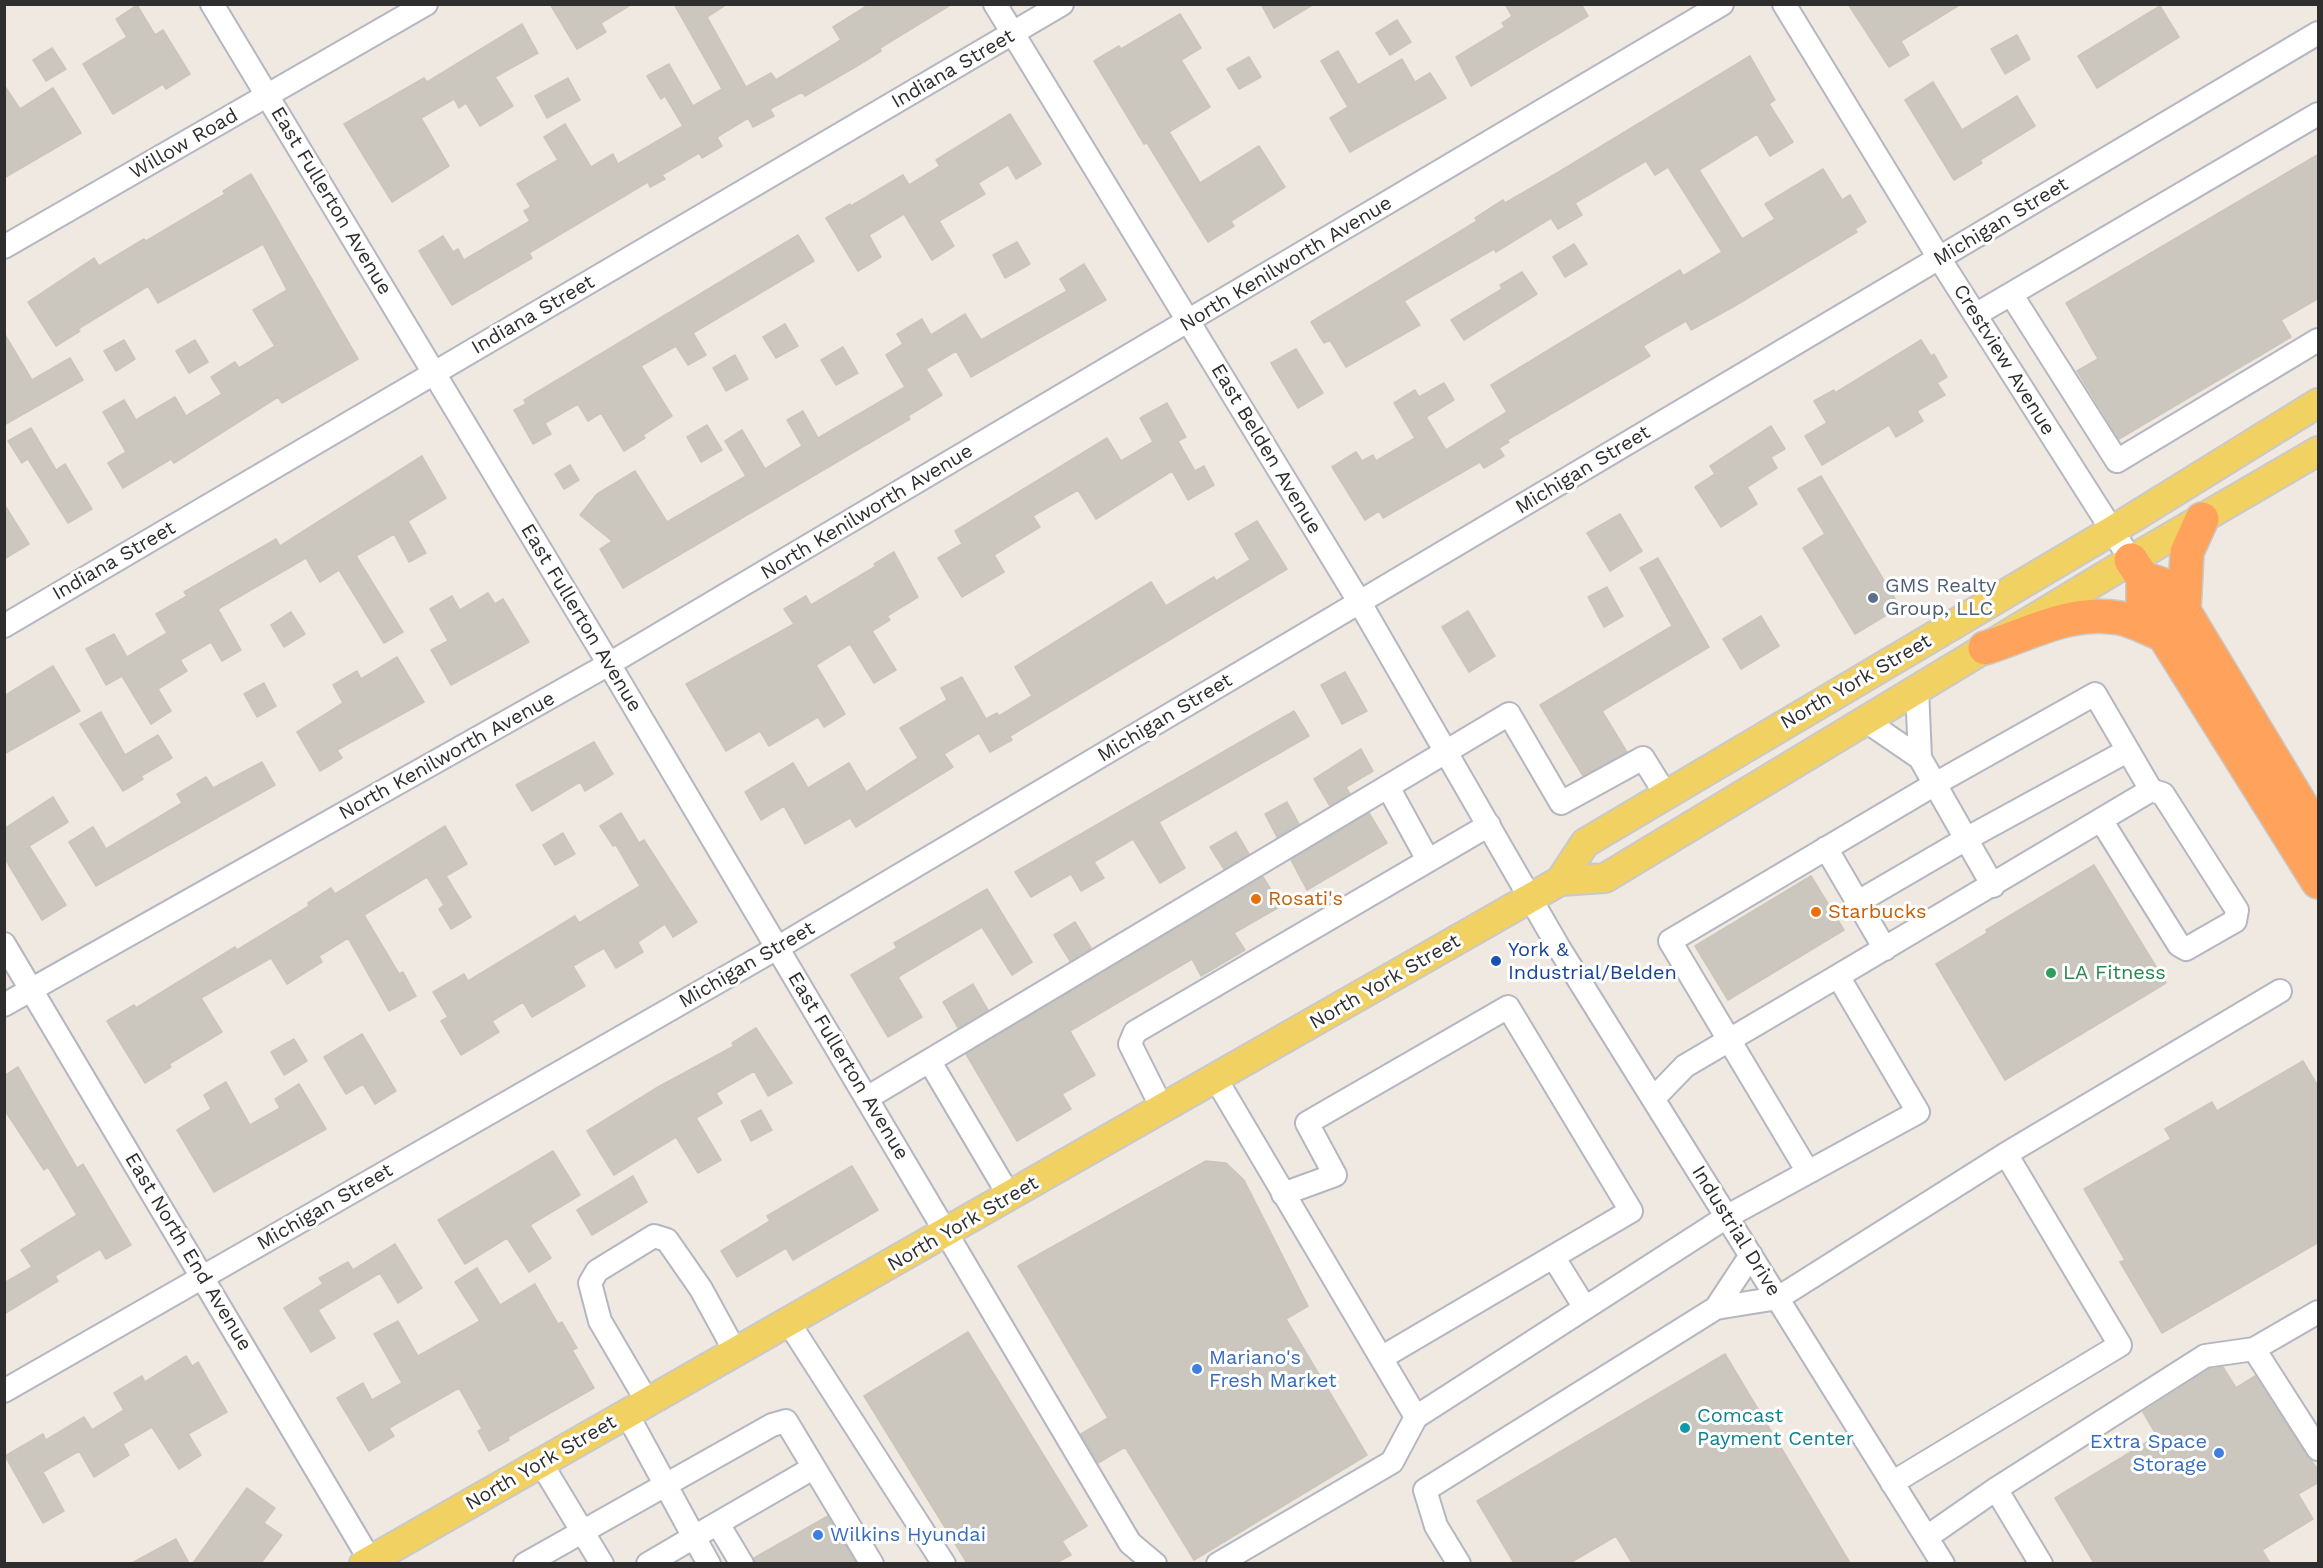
<!DOCTYPE html>
<style>
body{margin:0}
#map{position:relative;width:2323px;height:1568px;overflow:hidden;background:#efe9e1;font-family:"Work Sans",sans-serif}
canvas{display:block}
.frame{position:absolute;inset:0;border:6px solid #2e2e2e;pointer-events:none}
</style>
<div id="map">
<canvas width="2323" height="1568"></canvas>
<div class="frame"></div>
</div>
<script>
const ctx = document.querySelector('canvas').getContext('2d');
ctx.lineJoin = 'round';
function fillPath(path, color) { ctx.fillStyle = color; ctx.fill(path, 'evenodd'); }
function trace(path, color, width, dash) { ctx.strokeStyle = color; ctx.lineWidth = width; ctx.lineCap = dash ? 'butt' : 'round'; ctx.setLineDash(dash || []); ctx.stroke(path); }
function drawText(font, color, halo, rows, align = 'center') {
  ctx.font = font + ' "Work Sans",sans-serif'; ctx.lineWidth = 6; ctx.setLineDash([]); ctx.textBaseline = 'middle'; ctx.strokeStyle = halo; ctx.fillStyle = color; for (const [text, x, y, turn = 0] of rows) {
    ctx.save(); ctx.translate(x, y); ctx.rotate((+turn || 0) * Math.PI / 180); ctx.textAlign = isNaN(turn) ? turn : align; if (halo) ctx.strokeText(text, 0, 0); ctx.fillText(text, 0, 0); ctx.restore();
  }
}
const building = new Path2D(`
 M550,4h82l-31,19 5,9 -29,17z
 M674,4h53l-20,13 39,70 25,-14 5,7 65,-40 -8,-13 37,-23h82l-72,44 1,3 -24,15 -52,30 -3,-4 -32,17 4,7 -21,11 -5,-9 -31,19 5,9 -20,12 -3,-5 -37,22 3,4 -15,8 -2,-5 -42,25 -77,46 3,5 -80,47 -33,-54 24,-15 10,16 5,-3 6,11 66,-39 -6,-10 7,-4 -14,-23 41,-24 -14,-23 21,-13 26,43 22,-13 5,10 65,-38 -18,-30 -4,3 -14,-23 22,-12 24,42 29,-17z
 M1261,4h53l-40,24z
 M1505,4h76l7,12 -117,70 -15,-29 49,-30 -3,-4 10,-7z
 M1848,4h113l-60,37 8,14 -20,12z
 M137,5l18,30 8,-5 27,44 -24,15 -3,-5 -50,30 -30,-50 44,-27 -11,-18z
 M2160,6l19,31 -82,51 -19,-32z
 M1180,14l21,34 -20,12 29,47 -41,25 31,51 59,-37 26,41 -54,34 3,5 -26,16 -61,-99 -3,1 -50,-83 25,-15 2,3z
 M1397,20l14,22 -21,13 -14,-22z
 M522,24l16,29 -43,24 18,29 -33,20 -14,-23 -7,5 -5,-9 -33,19 28,48 -57,36 -48,-78 80,-46 3,4z
 M2017,35l13,24 -25,15 -14,-25z
 M52,48l14,21 -20,12 -13,-21z
 M1338,51l20,34 44,-26 13,23 15,-9 16,25 -96,54 -20,-34 18,-11 -27,-46z
 M1750,56l25,44 -6,4 24,38 -23,14 -13,-22 -58,36 43,69 33,-20 -10,-15 58,-35 19,31 8,-5 16,27 -11,7 2,3 -124,75 -42,23 -5,-9 -43,25 7,10 -143,84 2,2 -10,6 5,8 -20,12 -4,-6 -97,56 -4,-7 -14,9 -33,-53 24,-15 6,9 11,-6 3,6 39,-23 -21,-35 21,-13 4,7 25,-14 10,17 -28,17 20,33 61,-38 -16,-27 189,-115 3,6 39,-24 -54,-85 -13,8 -9,-14 -71,42 7,12 -24,14 -7,-11 -55,34 -2,-3 -90,52 16,24 -74,42 -16,-27 -6,3 -13,-21 166,-101 -2,-3 28,-18 2,3 52,-30z
 M1249,57l12,20 -22,12 -12,-20z
 M568,78l12,22 -33,18 -12,-22z
 M1933,82l29,48 55,-34 18,30 -55,34 2,3 -28,17 -49,-80z
 M4,85l16,24 33,-21 28,45 -77,45z
 M1010,114l31,50 -25,15 -8,-14 -30,18 7,11 -46,27 15,25 -22,14 -28,-46 -35,21 12,22 -23,14 -32,-53 24,-14 1,2 52,-31 6,10 31,-19 -4,-6z
 M2319,154v144l-38,22 10,17 -172,102 -42,-68 21,-12 -32,-56z
 M251,174l107,185 -76,44 -4,-6 -104,66 -3,-4 -48,29 -15,-25 18,-11 -23,-40 21,-12 12,20 39,-23 11,19 36,-22 -11,-17 24,-15 4,6 36,-22 -22,-36 34,-20 -24,-46 -105,59 -10,-17 -70,43 2,2 -24,15 -28,-44 66,-44 5,8 45,-27 2,2 79,-47 -2,-3z
 M798,235l16,26 -121,72 13,22 -18,10 -12,-19 -35,20 31,50 -29,19 2,3 -21,13 -23,-38 -13,8 -10,-17 -33,19 6,11 -18,10 -19,-34 12,-6 -2,-4z
 M1017,242l13,22 -25,14 -12,-23z
 M1574,244l13,20 -22,13 -12,-20z
 M1084,264l22,36 -135,77 -15,-26 -30,18 16,26 -34,21 2,3 -287,169 -23,-39 12,-8 -32,-26 17,-21 38,-23 32,51 79,-46 -21,-35 17,-11 23,39 37,-23 -15,-26 16,-9 15,27 87,-51 -19,-32 17,-11 -6,-10 25,-15 9,16 34,-21 16,26 86,-49 -7,-12z
 M1522,272l15,22 -73,46 -13,-20 51,-31 -2,-4z
 M785,324l13,22 -22,12 -13,-21z
 M4,333l28,47 38,-22 13,22 -79,45z
 M124,340l11,19 -19,12 -12,-20z
 M195,340l13,22 -19,11 -13,-22z
 M1921,340l10,16 3,-2 13,23 -10,6 8,12 -28,16 6,10 -27,16 -7,-12 -67,40 -17,-29 22,-13 -13,-22 20,-11 1,3z
 M843,347l15,26 -22,12 -15,-25z
 M1296,349l27,44 -25,15 -27,-45z
 M735,355l13,24 -22,12 -13,-23z
 M1167,403l19,34 -8,4 17,30 9,-5 10,19 -26,15 -16,-29 -76,48 -18,-29 -45,26 7,11 -46,28 10,17 -42,25 -24,-39 24,-14 -7,-13 152,-93 14,23 32,-19 -13,-24z
 M707,425l15,25 -21,12 -14,-25z
 M1771,426l14,23 -14,8 6,11 -30,19 10,17 -36,23 -26,-40 20,-13 -5,-8z
 M31,428l25,42 9,-6 27,45 -24,14 -40,-64 -6,4 -14,-22z
 M422,456l24,42 -38,23 18,32 -17,9 -15,-28 -38,22 47,76 -19,11 -45,-73 -19,12 -14,-24 -88,51 23,41 -19,11 -11,-19 -31,18 7,11 -29,18 13,22 -20,13 -29,-48 -16,9 -20,-36 28,-15 13,23 40,-24 -11,-19 31,-18 -3,-4 92,-53 4,7z
 M570,465l9,15 -15,9 -9,-15z
 M1821,476l79,131 -45,27 -52,-86 22,-14 -27,-45z
 M4,504l25,40 -25,15z
 M1620,514l22,37 -32,20 -23,-38z
 M1257,521l30,48 -277,167 2,4 -22,12 -11,-19 -35,21 9,13 -97,60 -6,-9 -45,26 -21,-38 -23,14 -16,-28 48,-29 15,25 41,-25 17,29 52,-34 -18,-30 47,-28 -6,-12 21,-11 24,42 11,-6 2,3 33,-20 -17,-29 136,-85 15,24 48,-29 2,4 34,-21 -15,-26z
 M894,552l24,45 -31,19 3,4 -18,11 24,39 -22,13 -24,-39 -34,21 29,49 -21,13 -6,-10 -49,29 -9,-15 -34,20 -40,-67 108,-60 -10,-15 22,-13 5,9 65,-39 -2,-2z
 M1658,558l51,89 -107,64 25,41 -44,24 -43,-71 132,-79 -32,-58z
 M1607,587l16,29 -19,11 -16,-30z
 M488,593l7,11 8,-5 26,43 -78,43 -20,-35 17,-9 -18,-32 22,-13 8,14z
 M1468,611l27,45 -26,16 -27,-45z
 M291,612l14,22 -21,13 -13,-22z
 M1761,616l18,30 -38,23 -18,-30z
 M397,657l27,45 -87,48 5,8 -22,13 -23,-39 46,-29 -10,-18 24,-14 4,8z
 M53,666l27,45 -76,43v-58z
 M1345,672l22,39 -25,13 -21,-39z
 M264,683l12,23 -19,11 -13,-23z
 M1294,711l15,25 -150,86 26,46 -25,15 -27,-44 -39,23 10,16 -23,13 -10,-17 -40,23 -16,-25z
 M101,712l24,43 33,-20 14,23 -31,18 2,3 -20,12 -43,-67z
 M594,742l19,32 -28,17 -5,-9 -48,29 -16,-26z
 M1361,749l12,22 -27,16 4,7 -20,12 -16,-27z
 M262,762l13,23 -179,101 -27,-44 24,-15 13,22 76,-46 -5,-9 29,-17 7,11z
 M53,797l15,25 -39,24 37,59 -24,15 -38,-63v-28z
 M1287,802l12,22 -22,13 -12,-23z
 M621,813l18,30 5,-3 53,82 -24,15 -8,-13 -27,18 5,10 -27,16 -12,-20 -31,18 12,20 -53,31 -9,-15 -31,19 7,11 -38,23 -20,-34 7,-4 -15,-25 31,-18 4,7 107,-65 4,7 61,-37 -24,-41 -3,1 -13,-20z
 M1369,813l18,30 -80,47 -16,-30z
 M445,826l22,38 -21,12 25,41 -20,12 -12,-20 5,-4 -17,-28 -63,38 35,59 4,-2 13,24 -27,15 -41,-73 -29,18 3,6 -35,22 -16,-26 -70,40 21,34 -53,32 2,3 -26,16 -38,-62 27,-16 2,3 99,-61 2,3 72,-44 -1,-3 23,-15 4,6z
 M1236,832l13,22 -25,15 -14,-22z
 M563,833l12,21 -20,11 -12,-20z
 M2094,865l72,118 -161,97 -69,-116 51,-31 -1,-3z
 M1811,876l33,54 -116,70 -33,-54z
 M1263,877l18,29 -47,27 11,17 -44,26 -9,-17 -122,72 25,44 -33,19 9,15 -54,32 -51,-87z
 M987,889l45,73 -20,13 -30,-48 -84,50 24,40 -34,20 -37,-62 46,-27 -3,-5z
 M1075,922l16,26 -21,13 -16,-26z
 M973,984l15,26 -30,18 -15,-26z
 M756,1028l36,55 -24,13 -14,-25 -38,22 6,10 -26,15 25,42 -23,13 -22,-36 -62,38 -27,-44 71,-44 76,-41 -2,-3z
 M362,1034l34,57 -21,13 -12,-20 -17,10 -22,-37z
 M294,1039l13,22 -23,14 -13,-23z
 M2303,1061l16,27v154l-157,91 -42,-71 5,-2 -41,-71 87,-50 -6,-10 47,-27 5,9z
 M18,1067l59,101 6,-4 48,81 -25,14 -6,-10 -45,27 3,5 -54,33v-31l28,-16 -11,-17 56,-35 -29,-48 -4,3 -40,-61v-33z
 M226,1082l24,43 30,-17 -5,-9 24,-15 27,45 -112,63 -37,-62 34,-21 -7,-14z
 M761,1110l11,20 -21,11 -10,-20z
 M553,1151l27,44 -50,30 21,33 -22,14 -22,-34 -42,26 -27,-44z
 M1206,1161l20,2 18,17 64,126 -22,13 81,136 -173,105 -69,-113 -27,16 -17,-29 27,-16 -90,-152z
 M852,1166l26,44 -85,50 -7,-12 -49,29 -16,-26 49,-30 -3,-5z
 M633,1176l14,26 -55,33 -15,-25z
 M395,1244l27,44 -24,15 -18,-30 -62,37 17,28 -24,14 -27,-44 39,-24 -4,-6 29,-16 5,8z
 M477,1268l23,37 35,-21 23,40 4,-2 15,26 -5,2 22,38 -86,49 1,3 -20,11 -11,-20 4,-2 -23,-41 -70,40 5,8 -25,15 -32,-53 26,-15 9,17 30,-17 -28,-49 24,-13 20,35 62,-35 -25,-39z
 M968,1332l119,194 -25,15 9,14 -15,8h-89l-103,-167z
 M1725,1354l125,209h-218l-16,-27 -46,27h-56l-37,-62z
 M186,1356l6,10 6,-4 29,50 -39,22 13,21 -22,14 -27,-42 -29,17 6,11 -35,22 -15,-26 -36,21 21,39 -21,12 -38,-67 38,-22 3,6 38,-23 8,13 32,-20 -10,-17 28,-17 3,6z
 M2223,1367l13,21 19,-12 52,80 12,14v12l-21,12 15,25 -51,31 8,13h-176l-39,-65 102,-62 -14,-24 67,-43z
 M247,1488l28,20 -11,15 18,12 -21,28h-68z
 M828,1516l28,47h-101l-1,-5z
 M176,1539l13,24h-57z`);
fillPath(building, '#cbc7bf');
trace(building, '#cbc5ba', 1.5);
const minor = new Path2D(`
 M212,4l397,660 521,879 25,21
 M995,4l365,599 199,345 384,616
 M1784,4l155,254 192,302
 M4,247l422,-243
 M2011,294l307,-180
 M1975,315l36,-21 106,167 201,-121
 M4,626l1058,-622
 M1917,689l3,69
 M1866,721l54,37 73,128
 M1388,787l40,73
 M1826,848l59,101
 M1858,902l108,-63 161,-88
 M4,944l366,616
 M1838,976l313,-186 12,4 74,116 -2,11 -49,28 -7,-4 -78,-125
 M4,1005l605,-341 1113,-660
 M930,1062l80,135
 M1216,1079l200,338 312,-201 190,-104 -80,-136 -153,90 -31,32
 M867,1098l642,-384 52,89 82,-45 23,37
 M1163,1110l-33,-66 5,-12 354,-207
 M1808,1172l-138,-231 265,-157 160,-90 56,96
 M1283,1194l52,-19 -28,-52 201,-116 123,204 -250,147
 M1554,1258l31,50
 M1716,1308l35,-53
 M789,1323l155,241
 M2254,1349l64,100
 M4,1391l773,-443 1541,-915
 M648,1403l-48,-82 -10,-38 7,-12 57,-35 13,4 34,49 35,64
 M627,1414l67,123 -46,27
 M541,1463l61,101
 M1892,1483l228,-138 -114,-191
 M1996,1489l45,75
 M718,1524l24,40
 M1927,1537l69,-48 209,-133 49,-7 64,-37
 M525,1564l247,-139 14,-4 86,143
 M709,1564l-15,-27 119,-69
 M1218,1564l174,-102 24,-45
 M1459,1564l-23,-38 -11,-36 291,-182 62,-10 228,-144 274,-163`);
const major = new Path2D(`
 M1560,881l25,-38 528,-313 205,-127
 M364,1564l1196,-683 45,-3 526,-318 187,-109`);
const highway = new Path2D(`
 M2131,560l12,18v24l175,280
 M2143,578l21,7 20,26 134,222
 M2184,611l3,-59 15,-33
 M1985,648c45,-14 86,-39 135,-30 15,3 30,12 44,17`);
trace(minor, '#b4b7c1', 26);
trace(major, '#c9c9c9', 32);
trace(highway, '#c9c9c9', 36);
trace(minor, '#fff', 22);
trace(major, '#f2d163', 28);
trace(highway, '#ffa35c', 33);
for (const [x, y, r, color] of [
 [1873,598,6,"#5c6f8a"],
 [1256,899,6,"#e8710a"],
 [1816,912,6,"#e8710a"],
 [1496,961,6,"#1a4fb4"],
 [2051,973,6,"#2e9e5b"],
 [1197,1369,6,"#3f7fe0"],
 [1685,1428,6,"#0f9aa8"],
 [2219,1453,6,"#3f7fe0"],
 [818,1535,6,"#3f7fe0"]
]) { const dot = new Path2D(); dot.arc(x, y, r, 0, 2 * Math.PI); ctx.fillStyle = color; ctx.fill(dot); trace(dot, '#fff', 2); }
drawText('20px', '#2e2e2e', '#fff', [
 ["Indiana Street",953,69,-30],
 ["Willow Road",184,144,-30],
 ["East Fullerton Avenue",331,201,59],
 ["Michigan Street",2001,222,-31],
 ["North Kenilworth Avenue",1286,264,-31],
 ["Indiana Street",533,315,-30],
 ["Crestview Avenue",2004,360,58],
 ["East Belden Avenue",1266,449,59],
 ["Michigan Street",1583,470,-31],
 ["North Kenilworth Avenue",867,512,-31],
 ["Indiana Street",114,561,-30],
 ["East Fullerton Avenue",581,618,59],
 ["North York Street",1856,682,-30],
 ["Michigan Street",1165,718,-31],
 ["North Kenilworth Avenue",447,756,-29],
 ["Michigan Street",747,965,-30],
 ["North York Street",1385,982,-30],
 ["East Fullerton Avenue",848,1066,59],
 ["Michigan Street",325,1207,-30],
 ["North York Street",963,1224,-30],
 ["Industrial Drive",1736,1231,58],
 ["East North End Avenue",188,1252,59],
 ["North York Street",541,1463,-30]
]);
drawText('20px', '#4e5e75', '#fff', [
 ["GMS Realty",1885,586],
 ["Group, LLC",1885,609]
], 'left');
drawText('20px', '#c56008', '#fff', [
 ["Rosati's",1268,899],
 ["Starbucks",1828,912]
], 'left');
drawText('20px', '#164399', '#fff', [
 ["York &",1508,950],
 ["Industrial/Belden",1508,973]
], 'left');
drawText('20px', '#27864d', '#fff', [
 ["LA Fitness",2063,973]
], 'left');
drawText('20px', '#366cbe', '#fff', [
 ["Mariano's",1209,1358],
 ["Fresh Market",1209,1381],
 ["Extra Space",2207,1442,"right"],
 ["Storage",2207,1465,"right"],
 ["Wilkins Hyundai",830,1535]
], 'left');
drawText('20px', '#0d838f', '#fff', [
 ["Comcast",1697,1416],
 ["Payment Center",1697,1439]
], 'left');
</script>
